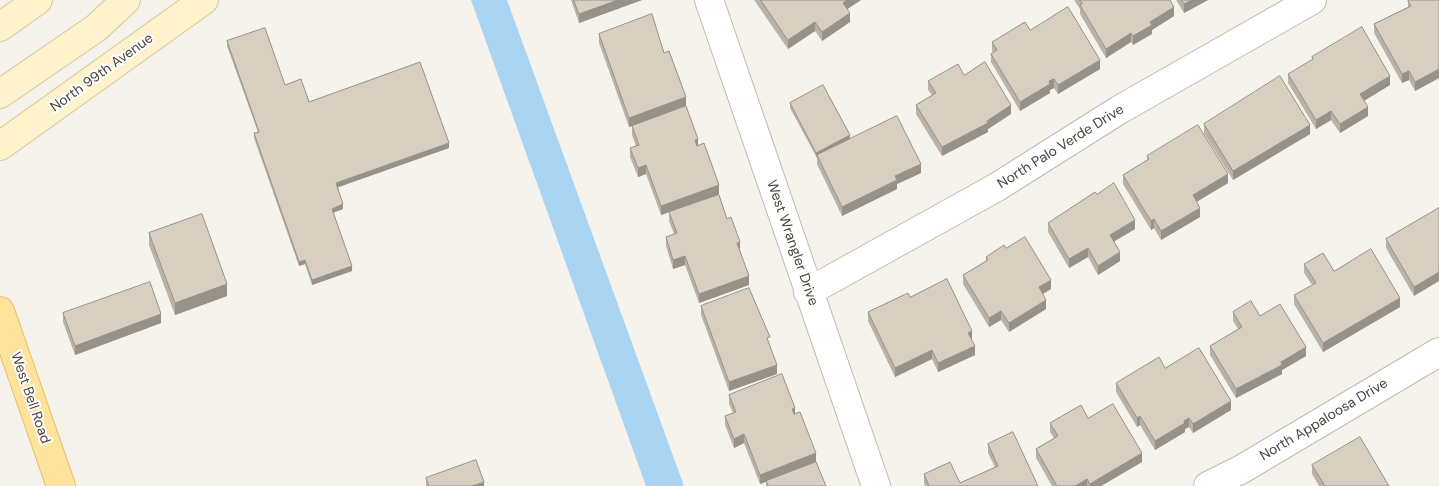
<!DOCTYPE html>
<style>
body{margin:0}
canvas{display:block;background:#f6f3ec}
</style>
<canvas width="1439" height="486"></canvas>
<script>
const ctx = document.querySelector('canvas').getContext('2d');
ctx.lineJoin = 'round';
function fillPath(path, color) { ctx.fillStyle = color; ctx.fill(path, 'evenodd'); }
function trace(path, color, width, dash) { ctx.strokeStyle = color; ctx.lineWidth = width; ctx.lineCap = dash ? 'butt' : 'round'; ctx.setLineDash(dash || []); ctx.stroke(path); }
function drawText(font, color, halo, rows, align = 'center') {
  ctx.font = font + ' "DM Sans",sans-serif'; ctx.lineWidth = 4; ctx.setLineDash([]); ctx.textBaseline = 'middle'; ctx.strokeStyle = halo; ctx.fillStyle = color; for (const [text, x, y, turn = 0] of rows) {
    ctx.save(); ctx.translate(x, y); ctx.rotate((+turn || 0) * Math.PI / 180); ctx.textAlign = isNaN(turn) ? turn : align; if (halo) ctx.strokeText(text, 0, 0); ctx.fillText(text, 0, 0); ctx.restore();
  }
}
fillPath(new Path2D(`
 M471,0h36l177,486h-38z`), '#a9d4f2');
const minor = new Path2D(`
 M709,0l167,486
 M808,292l189,-105 122,-77 193,-110
 M1208,486l34,-17 197,-117`);
const secondary = new Path2D(`
 M0,27l38,-27
 M0,94l96,-66 30,-28
 M0,146l204,-146`);
const primary = new Path2D(`
 M0,311l61,175`);
trace(minor, '#c2bbae', 30);
trace(secondary, '#d6c79b', 30);
trace(primary, '#e6c16a', 30);
trace(minor, '#fff', 28);
trace(secondary, '#fff3cd', 28);
trace(primary, '#ffe39c', 28);
fillPath(new Path2D(`
 M571,0h71l-63,23z
 M754,0h107l-14,9 3,13 -28,19 -7,-10 -27,18z
 M1074,0h96l4,16 -22,14v4l-19,11 -2,-3 -25,16 -26,-44v-5z
 M1176,0h32l-24,13z
 M1439,0v78l-24,13 -6,-11 -7,3 -28,-50v-9l34,-17v-6z
 M1030,30l70,39 -42,25 -4,-6 -4,2v3l-30,18 -29,-49v-8l2,-2 -1,-1v-9z
 M599,34l87,72 -57,21 -30,-84z
 M227,41l58,44 24,17 140,46 -111,39 5,22 -10,4 19,58 -40,14 -7,-21 -6,2 -45,-128v-5l4,-1 -31,-86z
 M1312,57l78,28 -26,16 4,15 -28,17 -9,-13 -15,9 -28,-46v-9l24,-14z
 M964,75l47,39 -23,15v3l-46,24 -26,-42v-9l16,-10 -4,-5v-9z
 M790,103l60,36 71,34 -24,11v5l-55,27 -25,-52v-6l-27,-50z
 M1204,124l106,10 -77,46 -29,-47z
 M632,126l66,19 21,49 -58,21 -15,-41 -8,3 -8,-20v-9l6,-2 -4,-11z
 M1147,156l81,27 -32,19 4,15 -39,23 -7,-12 -3,2 -28,-46v-9l24,-15z
 M1097,194l38,35 -21,12 6,20 -22,14 -10,-18 -19,11 -21,-36v-9z
 M1439,208l-25,88 -28,-48v-9z
 M669,212l58,7 13,32 9,34 -50,18 -14,-38 -12,4 -7,-23v-9l8,-3 -5,-13z
 M149,233l78,63 -52,19 -26,-70z
 M1006,248l45,41 -8,5 3,15 -37,23 -8,-12 -12,7 -26,-43v-9l23,-14v-4z
 M1304,264l30,7 66,36 -77,45 -29,-48v-9l18,-10 -8,-12z
 M910,297l61,43 4,15 -37,17 -6,-13 -37,18 -27,-56v-9z
 M701,306l69,39 7,29 -48,17 -28,-76z
 M1233,312l27,4 46,40 -24,14v4l-46,24 -26,-43v-9l28,-17 -5,-8z
 M63,313l98,10 -86,32 -12,-33z
 M1165,368l66,42 -38,23 -4,-6 -4,2v3l-30,18 -15,-25 -3,2 -21,-35v-9z
 M729,395l66,18 31,73h-60v-4l-6,2 -16,-41 -10,5 -9,-23v-9l8,-3 -4,-9z
 M1088,418l54,44 -41,24h-49l-16,-28v-9l18,-11 -4,-6v-9z
 M988,444l50,42h-113l-1,-3v-9l36,9 35,-16 -7,-14z
 M1312,465l77,21h-70l-7,-12z
 M426,478l58,8h-58z`), '#bab2a6');
fillPath(new Path2D(`
 M618,0h24l-63,23v-9z
 M847,0h14l-18,12v-9z
 M1192,0h16l-24,13v-9z
 M1174,7v9l-22,14v4l-19,11v-9l17,-14z
 M850,13v9l-28,19v-9z
 M815,22v9l-27,18v-9z
 M1131,33v9l-25,16v-9z
 M1100,60v9l-42,25v-9z
 M1439,69v9l-24,13v-9z
 M1409,71v9l-7,3v-9z
 M1390,76v9l-30,18v-9z
 M1054,79v9l-4,2v3l-30,18v-9l29,-21z
 M686,97v9l-57,21v-9z
 M1011,105v9l-23,15v3l-46,24v-9z
 M1368,107v9l-28,17v-9z
 M1331,111v9l-15,9v-9z
 M1310,125v9l-77,46v-9z
 M850,135v5l-33,15 -1,3v-5z
 M698,139v9l-3,1v-9z
 M449,143v5l-113,40v-5z
 M921,164v9l-24,11v5l-55,27v-9l53,-31z
 M646,165v9l-8,3v-9z
 M1228,174v9l-35,21v-9z
 M719,185v9l-58,21v-9z
 M343,204v5l-11,4v-4z
 M1200,208v9l-39,23v-9z
 M1154,219v9l-3,2v-9z
 M1135,220v9l-25,15v-9z
 M740,242v9l-3,-8z
 M1088,248v9l-19,11v-9z
 M1120,252v9l-22,14v-9z
 M685,256v9l-12,4v-9z
 M305,260v4l-6,2v-4z
 M352,266v5l-40,14v-5z
 M1439,272v9l-25,15v-9z
 M749,276v9l-50,18v-9z
 M1051,280v9l-12,7v-9z
 M227,284v12l-52,19v-12z
 M1400,298v9l-77,45v-9z
 M1046,300v9l-37,23v-9z
 M1001,311v9l-12,7v-9z
 M161,314v9l-86,32v-9z
 M972,331v9l-4,-7z
 M975,346v9l-37,17v-9z
 M1306,347v9l-24,14v4l-46,24v-9z
 M932,350v9l-37,18v-9z
 M777,365v9l-48,17v-9z
 M1231,401v9l-38,23v-9z
 M795,408v9l-3,-8z
 M1140,416v9l-3,2v-9z
 M1189,418v9l-4,2v3l-30,18v-9z
 M744,434v9l-10,5v-9z
 M816,453v9l-56,22v-9z
 M1142,453v9l-41,24h-11v-2z
 M1087,479v7h-12z
 M484,482v4h-12z`), '#979187');
const building = new Path2D(`
 M574,0h44l-39,14z
 M761,0h86l-4,3 7,10 -28,19 -7,-10 -27,18z
 M1080,0h90l4,7 -24,15 2,3 -19,11 -2,-3 -25,16 -26,-44 2,-1z
 M1182,0h10l-8,4z
 M1410,0h29v69l-24,13 -6,-11 -7,3 -28,-50 37,-18 -3,-5z
 M1068,7l32,53 -42,25 -4,-6 -5,2 1,3 -30,18 -29,-48 6,-4 -5,-8 33,-20 5,8z
 M652,14l12,39 5,-2 17,46 -57,21 -30,-84z
 M1362,27l28,49 -30,18 8,13 -28,17 -9,-13 -15,9 -28,-46 25,-15 -1,-2z
 M265,28l20,57 16,-6 8,23 111,-40 29,81 -113,40 7,21 -11,5 20,57 -40,14 -7,-20 -6,2 -45,-129 5,-1 -32,-91z
 M985,62l26,43 -24,16 1,2 -46,24 -26,-42 20,-12 -8,-12 30,-17 6,11z
 M1280,76l30,49 -77,46 -29,-47z
 M823,85l27,50 -34,18 -26,-50z
 M686,106l12,33 -3,1 2,6 7,-3 15,42 -58,21 -15,-41 -8,3 -8,-20 9,-3 -7,-19z
 M897,116l24,48 -26,12 2,4 -55,27 -25,-52z
 M1198,125l30,49 -35,21 7,13 -39,23 -7,-12 -3,2 -28,-46 26,-16 -2,-3z
 M1114,183l21,37 -25,15 10,17 -22,14 -10,-18 -19,11 -21,-36 47,-31 2,2z
 M719,195l8,24 4,-2 9,25 -3,1 12,33 -50,18 -14,-38 -12,4 -7,-23 11,-4 -8,-21z
 M1439,208v64l-25,15 -28,-48z
 M202,214l25,70 -52,19 -26,-70z
 M1025,237l26,43 -12,7 7,13 -37,23 -8,-12 -12,7 -26,-43 25,-15 -2,-3 18,-12 2,3z
 M1371,249l29,49 -77,45 -29,-48 22,-12 -12,-19 19,-11 11,18z
 M947,279l25,52 -4,2 7,13 -37,17 -6,-13 -37,18 -27,-56 40,-19 2,4z
 M150,282l11,32 -86,32 -12,-33z
 M749,288l21,49 -3,1 10,27 -48,17 -28,-76z
 M1251,301l9,15 20,-12 26,43 -25,15 1,3 -46,24 -26,-43 32,-19 -9,-15z
 M1199,348l32,53 -38,23 -4,-6 -5,3 1,2 -30,18 -15,-25 -3,2 -21,-35 43,-26 6,11z
 M782,374l13,34 -3,1 2,5 6,-2 16,41 -56,22 -16,-41 -10,5 -9,-23 11,-4 -7,-17z
 M1113,404l29,49 -52,31 -3,-5 -12,7h-18l-21,-37 22,-13 -8,-13 31,-18 7,13z
 M1013,432l25,54h-109l-5,-12 26,-12 10,21 38,-17 -10,-22z
 M1360,437l29,49h-64l-13,-21z
 M476,460l8,22 -12,4h-43l-3,-8z
 M816,462l10,24h-58l-2,-5z`);
fillPath(building, '#d8cfc1');
trace(building, '#979187', 1);
drawText('14px', '#4b4439', '#fff', [
 ["North 99th Avenue",102,73,-36],
 ["North Palo Verde Drive",1061,147,-32],
 ["West Wrangler Drive",792,243,71],
 ["West Bell Road",30,398,71],
 ["North Appaloosa Drive",1324,420,-31]
]);
</script>
